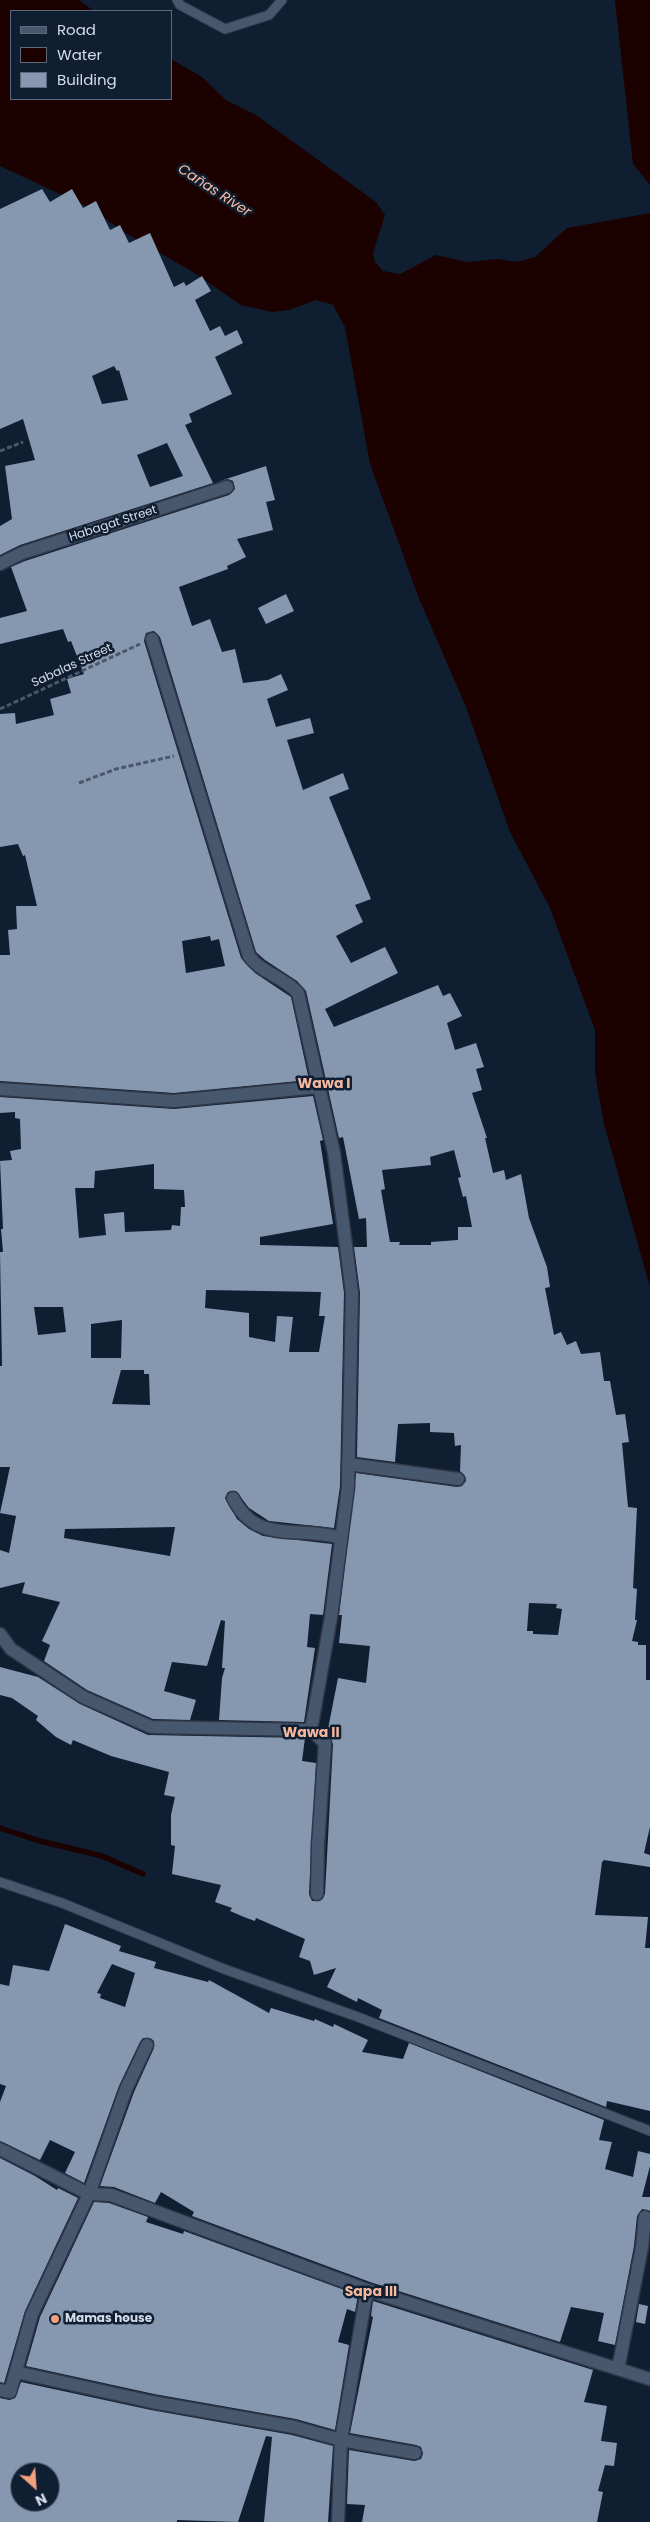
<!DOCTYPE html>
<meta charset="utf-8">
<style>
body{margin:0}
#map{position:relative;width:650px;height:2522px;overflow:hidden;background:#101e32;font-family:Poppins,sans-serif}
canvas{display:block}
.legend{position:absolute;left:10px;top:10px;width:162px;height:90px;box-sizing:border-box;background:#101e32;border:1px solid #5e6a7c;margin:0;padding:6px 9px;list-style:none;font-size:15px;color:#d3ddea}
.legend li{display:flex;align-items:center;gap:10px;height:25px}
.legend b{width:25px;border:1px solid #5e6a7c}
.north{position:absolute;left:10px;top:2462px;width:50px;height:50px;box-sizing:border-box;background:#101e32;border:1px solid #5e6a7c;border-radius:50%;rotate:154deg;font-size:14px;font-weight:700;line-height:20px;text-align:center;color:#d3ddea}
.north::after{content:'';display:block;margin:auto;width:18px;height:22px;background:#f2a07e;clip-path:polygon(50% 0,100% 100%,50% 72%,0 100%)}
</style>
<div id="map">
<canvas width="650" height="2522"></canvas>
<ul class="legend">
<li><b style="height:6px;background:#47576e"></b>Road</li>
<li><b style="height:14px;background:#1b0200"></b>Water</li>
<li><b style="height:14px;background:#8697b0"></b>Building</li>
</ul>
<div class="north">N</div>
</div>
<script>
const ctx = document.querySelector('canvas').getContext('2d');
ctx.lineJoin = 'round';
function fillPath(path, color) { ctx.fillStyle = color; ctx.fill(path, 'evenodd'); }
function trace(path, color, width, dash) { ctx.strokeStyle = color; ctx.lineWidth = width; ctx.lineCap = dash ? 'butt' : 'round'; ctx.setLineDash(dash || []); ctx.stroke(path); }
function drawText(font, color, halo, rows, align = 'center') {
  ctx.font = font + ' Poppins,sans-serif'; ctx.lineWidth = 5; ctx.setLineDash([]); ctx.textBaseline = 'middle'; ctx.strokeStyle = halo; ctx.fillStyle = color; for (const [text, x, y, turn = 0] of rows) {
    ctx.save(); ctx.translate(x, y); ctx.rotate((+turn || 0) * Math.PI / 180); ctx.textAlign = isNaN(turn) ? turn : align; if (halo) ctx.strokeText(text, 0, 0); ctx.fillText(text, 0, 0); ctx.restore();
  }
}
fillPath(new Path2D(`
 M0,0h79l15,11h-83v88h160v-40l31,18 24,23 30,15 120,87 9,13 -12,38 2,9 8,9 17,3 36,-19 31,7 31,-3 20,3 17,-5 32,-29 83,-15v1074l-46,-163 -9,-51v-43l-45,-122 -40,-76 -44,-125 -48,-111 -48,-132 -25,-137 -12,-22 -17,-5 -27,10 -17,2 -31,-7 -48,-33 -69,-40 -34,-24 -90,-42z
 M615,0h35v185l-17,-21z`), '#1b0200');
trace(new Path2D(`
 M0,1828l40,13 62,15 41,18`), '#1b0200', 5.5);
fillPath(new Path2D(`
 M42,189l8,13 22,-13 11,19 13,-7 14,29 10,-5 9,18 21,-10 24,54 10,-5 2,4 16,-10 9,15 -16,9 15,31 10,-5 5,10 12,-6 6,13 -28,14 17,37 -43,20 3,8 -7,3 28,58 -193,62 -20,10v-29l12,-7 -7,-53 30,-6 -12,-41 -23,10v-220zM114,366l3,5 2,-1 9,30 -26,4 -10,-28zM167,443l16,33 -33,11 -13,-32z
 M266,466l9,34 -9,2 7,28 -36,9 9,18 -19,9 1,3 -49,18 13,39 18,-7 12,33 13,-3 8,34 25,-3 13,-6 7,16 -21,9 9,28 34,-9 4,15 -27,7 16,50 40,-17 6,16 -20,8 42,102 -16,6 8,17 -27,14 15,27 34,-16 13,26 -73,36 9,18 104,-42 5,11 7,-3 12,23 -15,7 8,27 21,-7 8,24 -8,2 6,21 -10,3 15,45h-2l8,35 11,-3 2,10 15,-6 8,44 18,49 3,20 -5,1 9,47 7,-3 6,13 9,-4 5,13 19,-2 4,29h6l6,34 9,-1 4,28 -7,1 6,64 9,1 -4,80 4,1 -2,31h2l-5,21 6,1v3h8v35h4v147l-6,26 6,2v12l-46,-7 -2,2 -7,53 53,2 -3,31h5v163l-43,-10 -1,6 -227,-89 3,-8 -24,-12 -1,4 -30,-15 9,-19 -22,7 -4,-14 -11,-4 6,-18 -49,-21 -1,3 -11,-4 -14,-6 2,-3 -17,-6 6,-17 -49,-11 3,-28 -4,-1v-30l4,-18 -11,-2 5,-23 -58,-16 -38,-16 -2,5 -15,-8 -20,-17 2,-4 -26,-18 -12,-3v-28l38,10 42,27 68,31 157,3 -3,23 14,2 -7,131 3,7h8l5,-7 8,-150 -6,-10 11,-56 28,5 4,-37 -31,-3 3,-28h-3l17,-142 101,14 5,-1 4,-5 -1,-5 -5,-5 1,-26 -6,1 -1,-13 -24,-1v-9l-32,1 -3,38 -38,-5 3,-164 -6,-46h13l-1,-29 -7,1 -16,-82 -4,1 -33,-147 -9,-10 -32,-21 -9,-8 -96,-315 -6,-6 -8,2 -2,8 97,317 14,15 36,24 18,83 -135,13 -174,-12v-126h10l-2,-25 9,-1 -1,-23h21l-12,-51 -2,1 -5,-12 -18,3v-133l15,-1 1,11 38,-9 -4,-16 21,-6 -4,-14 17,-5 -13,-33 -3,1 -5,-13 -63,15v-26l27,-7 -16,-44 14,-6 204,-66 6,-6 -2,-8 -5,-2 -11,3zM210,936l1,5 8,-2 6,27 -39,7 -4,-32zM454,1150l7,27 -3,1 5,19 3,-1 6,31h-14v13l-27,2v3h-32l1,-3h-10l-9,-52 4,-1 -3,-19 49,-5 -1,-8zM529,1603l28,1 -1,4 6,1 -4,26 -25,-1v-3h-6z
 M286,594l8,17 -28,13 -8,-16z
 M313,1096l10,44 -3,1 13,83 -73,13v8l78,2 6,46 -4,193 -6,42 -65,-7 -20,-13 -13,-17 -8,1 -3,6 12,21 12,10 14,7 69,8 -9,71 -13,-1 -3,33 8,1 -11,74 -85,-2 3,-42 3,-10h-3l3,-47 -4,-1 -14,46 -35,-4 -8,29 32,9 -6,20 -37,-1 -66,-29 -43,-29 6,-16 -8,-4 18,-39 -38,-9 3,-11 -25,6v-38l9,3 7,-37 -16,-3 10,-46h-10v-101h2l-2,-114h3l-2,-23h2l-3,-68 12,-1 -2,-9 11,-2 -1,-30 -5,-1v-6l-15,1v-16l174,12zM154,1164v25l30,1 1,17h-4l-1,19 -8,-1 -1,5 -46,2 -1,-20 -20,2 2,21 -27,3 -4,-50h19l1,-17zM206,1290l115,2 -2,24h6l-6,36h-30l4,-35 -16,-1 -2,26 -26,-5v-24l-44,-5zM34,1307h29l3,25 -28,3zM122,1320l-1,38h-30v-34zM121,1370h23v4h5l1,31 -38,-1zM175,1527l-5,29 -106,-18 1,-9z
 M65,1924l56,22 -2,5 37,11 -2,6 54,14 1,-2 60,33 2,-5 43,13 1,-2 18,8 1,-3 34,16 -6,12 41,7 6,-16 195,77 -5,20 13,2 -7,27 28,8 5,-26 12,3v12l-8,31h8v14l-8,-2 -5,7 -3,30 -19,99 -17,-4 6,-28 -33,-6 -11,35 -190,-60 -178,-66 2,-4 -33,-20 -6,11 -41,-16 -14,-1 34,-94 20,-44v-7l-4,-3h-7l-3,4 -21,44 -35,97 -19,-10 10,-21 -25,-12 -10,20 -40,-19v-39l6,-16 -6,-2v-100l9,2 4,-21 36,6zM112,1964l23,9 -10,34 -25,-9 1,-4 -4,-1z
 M0,2158l35,18 22,14 1,-2 20,10 -53,113 -21,72 -4,-1z
 M94,2202l15,1 39,14 -2,5 37,12 1,-3 174,64 -3,17 -8,-3 -9,33 11,3 -14,85 -39,-11 -142,-25 -128,-28 14,-49z
 M373,2301l220,69 -9,32 23,4 -6,35 16,2 -3,23 -9,-1 -7,26 5,1 -6,30h-235l3,-17 -18,-1 2,-54 65,11 7,-2 2,-5 -2,-7 -5,-2 -66,-12 23,-116 -2,-1z
 M639,2304l9,2 -3,18 -9,-2z
 M21,2382l130,28 141,25 41,11 -5,76h-64l8,-85 -6,-1 -28,86 -61,-2v2h-177v-124l9,2 6,-2zM20,2472h30v30h-30z`), '#8697b0');
const service = new Path2D(`
 M177,0l3,5 45,24 44,-14 13,-15
 M0,1882l62,21 162,66 134,48 292,114`);
const minor = new Path2D(`
 M0,564l22,-11 205,-66
 M0,1089l174,12 144,-14
 M348,1464l110,15
 M233,1498c24,48 65,27 108,40
 M0,1634l11,15 72,48 68,30 160,3 20,-113 17,-130 4,-194 -18,-140 -36,-160c-14,-16 -37,-20 -49,-37l-97,-317
 M311,1730l14,13 -7,102 -1,49
 M0,2149l89,45 22,1 256,95 283,89
 M618,2369l24,-122 3,-30
 M16,2372l136,30 142,25 47,13 74,13
 M0,2390l10,2 22,-78 57,-120 37,-105 21,-44
 M338,2522l3,-82 26,-150`);
trace(service, '#2f3747', 11);
trace(minor, '#2f3747', 15);
trace(new Path2D(`
 M0,451l23,-9
 M0,709l140,-65
 M79,783l37,-14 58,-13`), '#4b586a', 3, [5, 2.5]);
trace(service, '#47576e', 9);
trace(minor, '#47576e', 12);
for (const [x, y, r, color] of [
 [55,2319,5,"#f2a07e"]
]) { const dot = new Path2D(); dot.arc(x, y, r, 0, 2 * Math.PI); ctx.fillStyle = color; ctx.fill(dot); trace(dot, '#101e32', 2); }
drawText('12px', '#d3ddea', '#101e32', [
 ["Habagat Street",113,524,-18],
 ["Sabalas Street",72,666,-25]
]);
drawText('bold 12px', '#d3ddea', '#101e32', [
 ["Mamas house",65,2319]
], 'left');
drawText('italic 14px', '#fcba9e', '#101e32', [
 ["Cañas River",214,191,33]
]);
drawText('bold 14px', '#f6b89f', '#101e32', [
 ["Wawa I",324,1084],
 ["Wawa II",311,1733],
 ["Sapa III",371,2292]
]);
</script>
